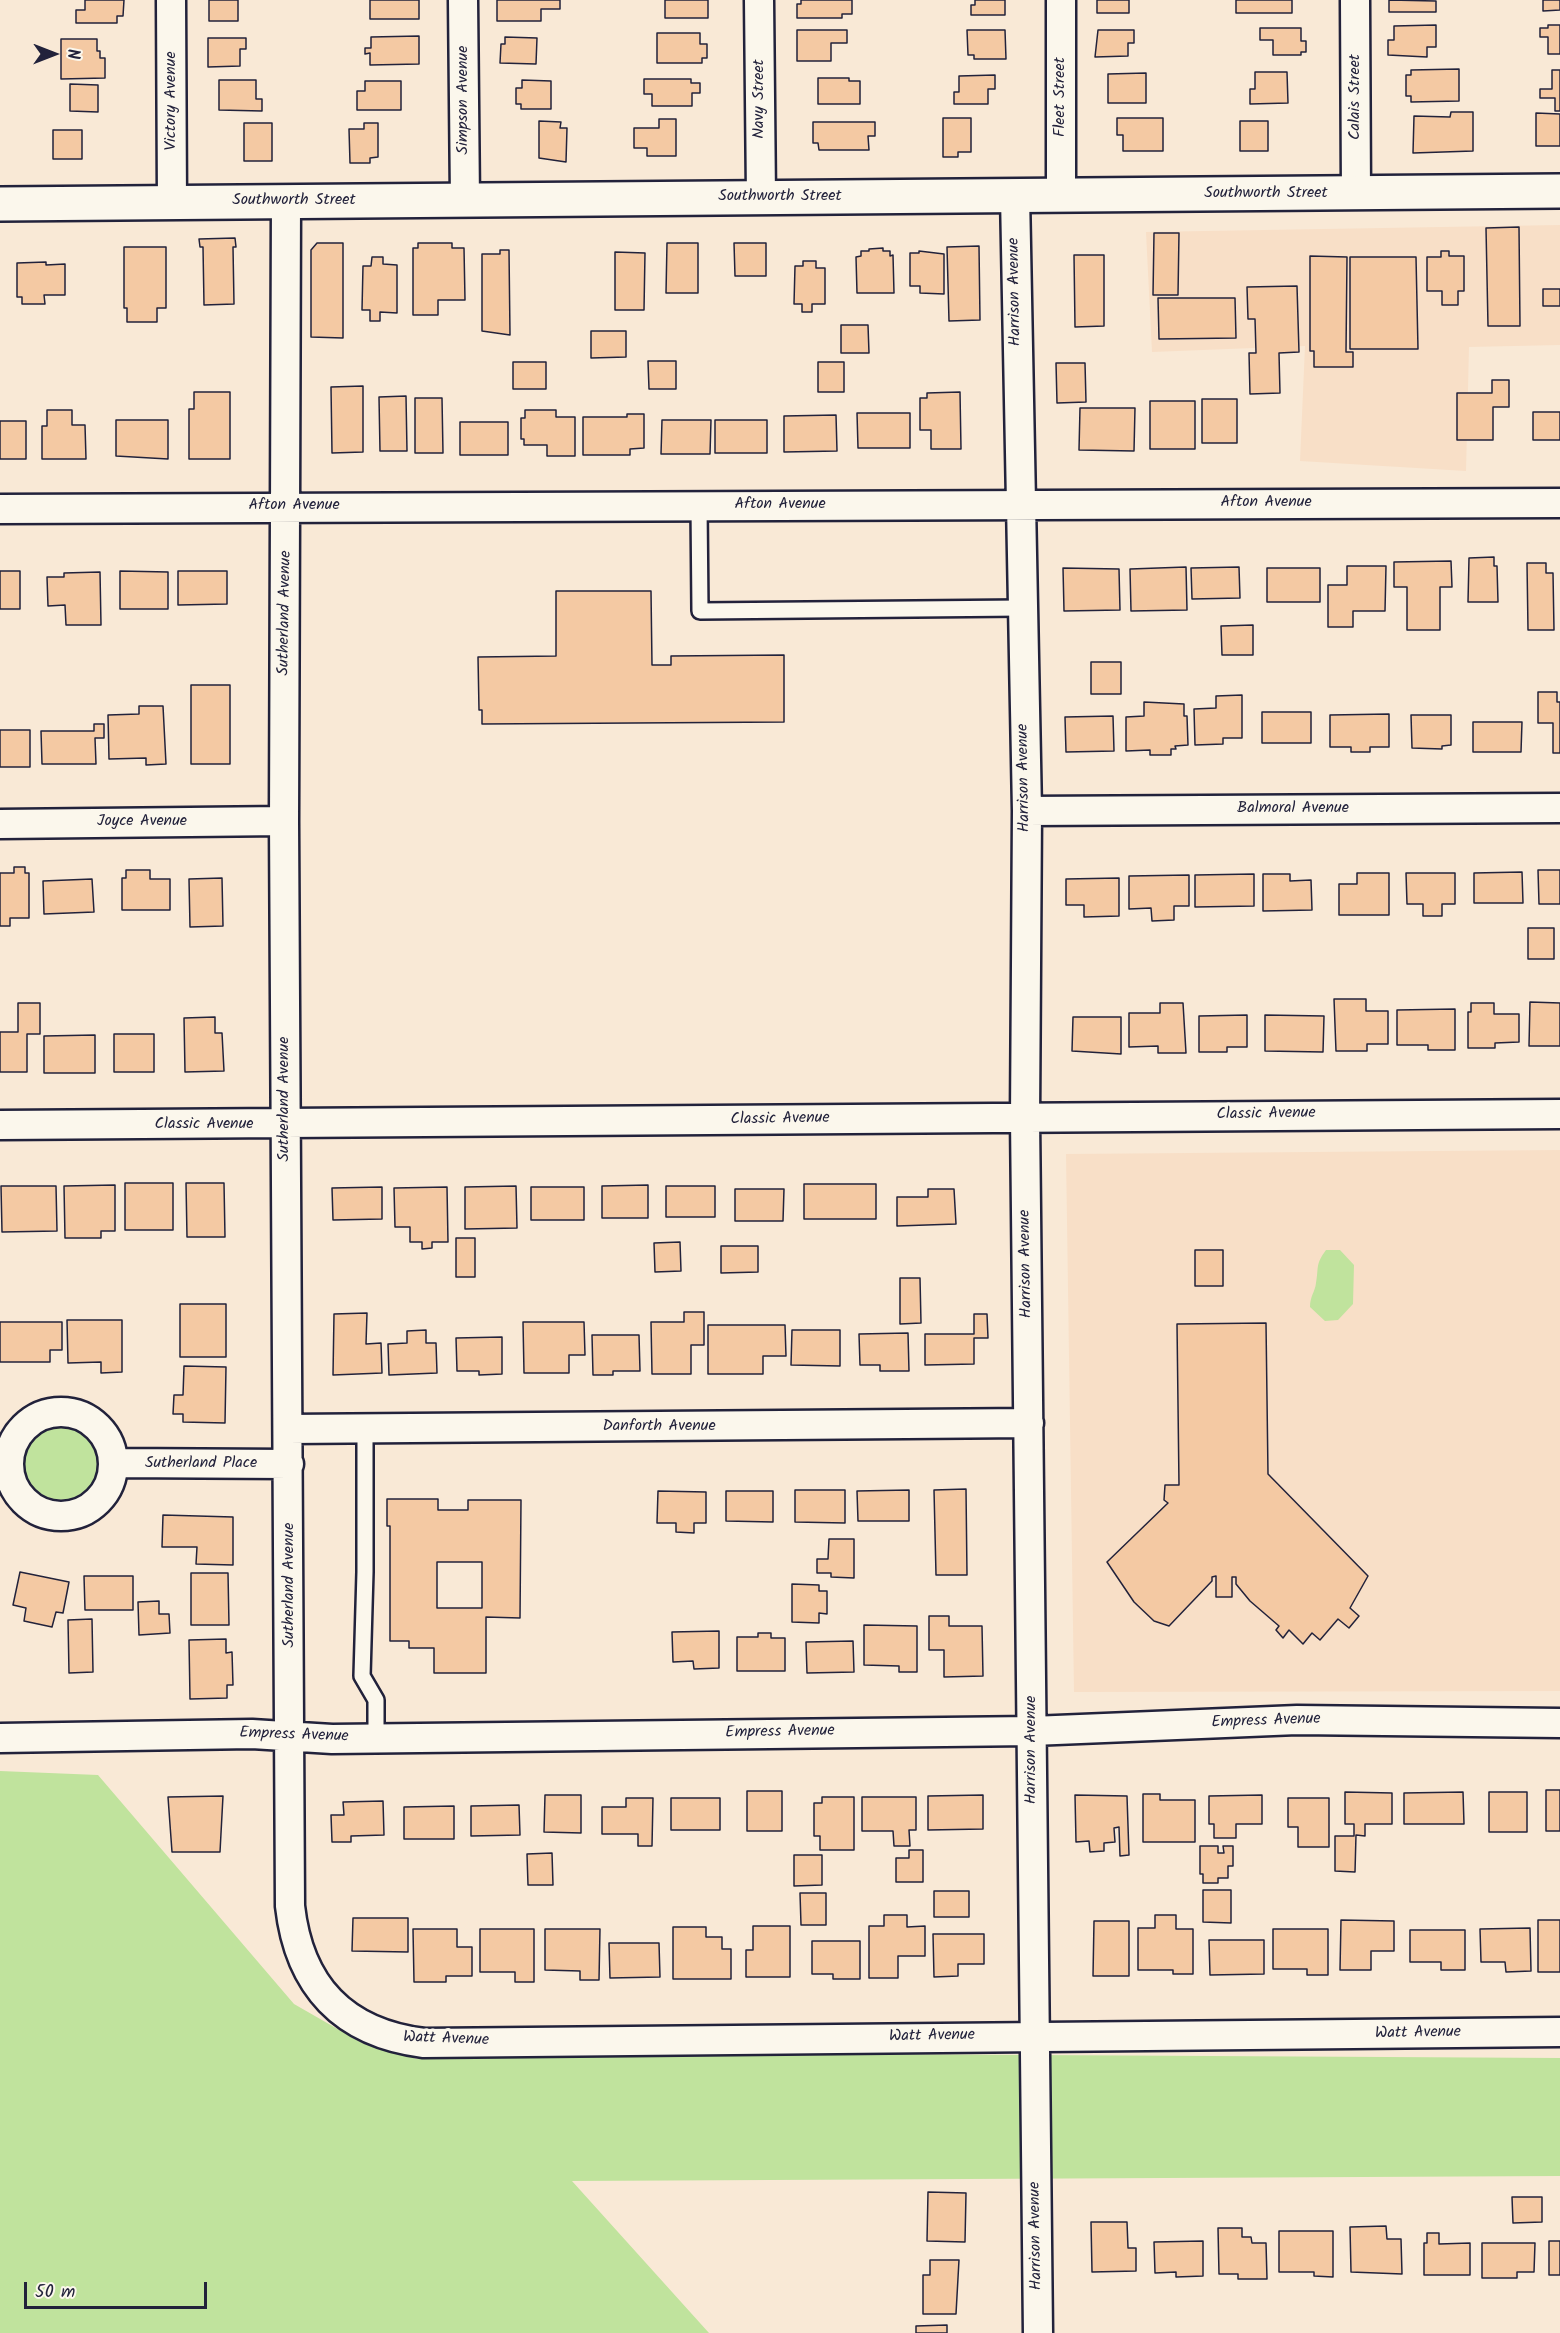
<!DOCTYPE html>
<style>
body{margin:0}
#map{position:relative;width:1560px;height:2333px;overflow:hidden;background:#f9e9d6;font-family:Kalam,sans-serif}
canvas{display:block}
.north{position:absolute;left:24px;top:24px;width:60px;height:60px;-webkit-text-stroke:4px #fbf7ec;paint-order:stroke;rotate:90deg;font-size:16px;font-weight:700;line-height:24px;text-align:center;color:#22223b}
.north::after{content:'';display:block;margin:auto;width:21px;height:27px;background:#22223b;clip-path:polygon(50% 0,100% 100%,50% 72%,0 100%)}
.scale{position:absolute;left:24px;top:2282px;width:183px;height:27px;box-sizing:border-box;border:3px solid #22223b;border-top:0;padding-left:8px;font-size:18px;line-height:21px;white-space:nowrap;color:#22223b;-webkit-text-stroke:4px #fbf7ec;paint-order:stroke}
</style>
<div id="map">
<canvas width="1560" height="2333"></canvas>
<div class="north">N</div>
<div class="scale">50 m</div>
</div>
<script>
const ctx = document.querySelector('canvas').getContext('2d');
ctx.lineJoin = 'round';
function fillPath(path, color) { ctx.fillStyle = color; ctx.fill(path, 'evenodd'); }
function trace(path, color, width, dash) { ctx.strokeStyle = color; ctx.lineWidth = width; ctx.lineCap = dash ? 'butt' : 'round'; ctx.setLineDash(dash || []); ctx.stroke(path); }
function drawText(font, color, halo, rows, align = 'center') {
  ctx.font = font + ' Kalam,sans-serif'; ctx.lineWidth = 6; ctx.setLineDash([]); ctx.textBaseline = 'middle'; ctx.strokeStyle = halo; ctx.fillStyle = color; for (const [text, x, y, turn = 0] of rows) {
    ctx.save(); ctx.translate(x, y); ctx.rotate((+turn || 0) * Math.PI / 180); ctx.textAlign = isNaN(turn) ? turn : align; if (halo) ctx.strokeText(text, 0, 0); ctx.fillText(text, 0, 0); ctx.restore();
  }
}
fillPath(new Path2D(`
 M1560,225v120l-91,2 -3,124 -166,-10 5,-115 -153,6 -6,-120z
 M1560,1150v541l-486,1 -8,-538z`), '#f8dfc7');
fillPath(new Path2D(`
 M1326,1250h14l14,15 -1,39 -15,16 -13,1 -15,-14c0,-11 5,-15 6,-24 3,-16 -1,-18 10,-33z
 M24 1463a37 37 0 1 1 74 0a37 37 0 1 1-74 0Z
 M0,1771l98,4 196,229 68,39 55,16 445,-5 698,4v118l-988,5 137,152h-709z`), '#c0e39d');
const building = new Path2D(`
 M85,0h39l-1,16h-6v7h-41v-13h9z
 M209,0h29v21h-29z
 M370,0h49v19h-49z
 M497,0h63v9h-19v12h-44z
 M665,0h43v18h-43z
 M801,0h51v14h-10v4h-45v-14h4z
 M975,0h30v15h-34v-10h4z
 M1097,0h32v13h-32z
 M1236,0h56v13h-56z
 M1389,0l47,1v11h-47z
 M1543,0h17v10l-17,1z
 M1436,25v22h-9v10l-39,-2v-15h6v-14z
 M1548,25h12v29h-12v-17h-8v-9h8z
 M1260,28h41v13h5v11h-5v3h-28v-15h-13z
 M797,30h50v13h-16v18h-34z
 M967,30h38l1,29h-32v-4h-6z
 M1098,30h36v13h-6v13l-33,1z
 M657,33h43v11h7v14h-5v5h-45z
 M419,36v28l-49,1v-12l-5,1v-6h6v-11z
 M505,37l32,1 -1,26 -36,-1 1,-19h4z
 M208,38h38v11h-6v17l-32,1z
 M61,39h36v12h3v7h5v20l-44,1z
 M1459,69v32l-48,1v-6h-5v-21h5v-5z
 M1552,70h8v41h-5v-13h-15v-9h12z
 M1255,72h32l1,31 -38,1v-15h5z
 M1146,73v30h-38v-29z
 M995,75v14h-7v15h-34v-12h5v-16z
 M818,78h31v3h11v23h-42z
 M644,79h47v4h9v10h-8v13h-40v-12h-8z
 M219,80h37v19h6v12l-43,-1z
 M522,80l29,1v28h-30v-5h-5v-16h6z
 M365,81h36v29h-44v-19h8z
 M70,84l28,1v27l-28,-1z
 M1451,112h22v39l-60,2 1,-37 36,1z
 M1536,113l24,1v32h-24z
 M943,118h28v34h-13v5h-15z
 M1117,118h46v33h-40v-16h-6z
 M659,119h17v37h-29v-8h-13v-20h25z
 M539,121l22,1 -1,6h7l-1,34 -27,-4z
 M1240,121h28v30h-28z
 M813,122h62v14h-7l1,14h-50l-1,-7h-5z
 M244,123h28v38h-28z
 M364,123h14v34l-8,1v5h-20l-1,-34h15z
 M53,130h29v29h-29z
 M1519,227l1,99h-32l-2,-98z
 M1154,233h25l-1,62h-25z
 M235,238l1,9h-3l1,57 -30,1 -1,-58h-3l-1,-8z
 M317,243h26v95l-32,-1v-87z
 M418,243h34v5h12l1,52h-27v15h-25v-67h5z
 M667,243h31v50h-32z
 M734,243h32v33h-31z
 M979,246l1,74 -31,1 -2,-74z
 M124,247h42v61h-9v14h-30v-14h-3z
 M883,248v3h7v5l3,-1 1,38h-37l-1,-36 5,-1v-5h8v-2z
 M500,250h9l1,85 -28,-4v-77h18z
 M919,251l25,3v40l-24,-1v-7h-10v-33h9z
 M1441,251h8v5h15v35h-6v14h-16v-14h-15v-34h14z
 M615,252l30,1 -1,57h-29z
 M1074,255h30v71l-29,1z
 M1310,256l37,1 -1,95h7v15h-39v-16h-4z
 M372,257h11v7l14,1v48l-17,-1v9h-10v-11h-8l1,-44h8z
 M1350,257h66l2,92h-68z
 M803,261h13v7h9v36h-13v8h-10v-8h-8l1,-38h8z
 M46,262v3l19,-1v31h-21l1,9h-23v-7h-5v-34z
 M1297,286l2,66 -20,1 1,40 -30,1 -1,-41h7l-1,-34h-7l-1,-32z
 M1543,289h17v17h-17z
 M1158,298h77l1,40 -77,1z
 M841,325h27l1,28h-28z
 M591,331h35v26l-35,1z
 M648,361h28v28h-27z
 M513,362h33v27h-33z
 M818,362h26v30h-26z
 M1056,363h29l1,39 -29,1z
 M1492,380h17v27h-16v33h-36v-47h35z
 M363,386v66l-31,1 -1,-66z
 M194,392h36v67h-41v-50h5z
 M960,392l1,57h-30v-19h-11v-32h7v-5z
 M406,396l1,55h-27l-1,-54z
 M415,398h27l1,55h-28z
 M1202,399h35v44h-35z
 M1150,401h45v48h-45z
 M1080,408h55l-1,43 -55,-1z
 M47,410h25v15h13l1,34h-44v-33h5z
 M525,410h31v7h19v39h-28v-11h-23v-6h-3v-21h4z
 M1533,412h27v28h-27z
 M857,413h53v35h-52z
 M627,414h17v34l-14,1v6h-47v-38h44z
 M836,415l1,36 -53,1v-36z
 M116,420h52v39l-52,-3z
 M662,420h49l-1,34h-49z
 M715,420h52v33h-52z
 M0,421h26v38h-26z
 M460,422h48v33h-48z
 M1494,557v9h3l1,36h-30l1,-44z
 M1451,561l1,26h-12v43h-33v-43h-13v-25z
 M1527,563h19v10h7l1,57h-26z
 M1347,566h39l-1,45h-32v16h-25v-42h19z
 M1186,567l1,43 -56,1 -1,-42z
 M1239,567l1,31 -48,1 -1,-31z
 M1063,568l56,1 1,41 -56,1z
 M1267,568h53v34h-53z
 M0,571h20v38h-20z
 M120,571l48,1v37h-48z
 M178,571h49v33l-49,1z
 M100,572l1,53h-35l-1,-20 -17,1 -1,-29h17v-4z
 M556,591h95l1,74h19v-9l113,-1v67l-302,2v-14h-3l-1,-53 78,-1z
 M1253,625v30h-31l-1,-29z
 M1091,662h30v32h-30z
 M191,685h39v79h-39z
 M1538,692h19v10h3v51h-7v-30h-15z
 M1242,695v43h-19v6l-28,1 -1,-36 22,-1v-12z
 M1144,702l40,2v12h3l1,29 -13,1 1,3h-5v6h-21v-5l-24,1v-34l18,-1z
 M139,706h24l3,58 -20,1v-7l-37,1 -1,-44 31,-1z
 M1262,712h49v31h-49z
 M1389,714v33h-19v5h-19v-5h-21v-32z
 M1411,715h40v30l-9,1v3l-30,-1z
 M1113,716l1,35 -48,1 -1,-35z
 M1473,722h49l-1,30h-48z
 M94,724h10v14h-9l1,26h-54l-1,-33h53z
 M0,730h30v37h-30z
 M14,867h11v6h4v45h-19v8h-10v-53h14z
 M126,870h24v9h20v31h-48v-32h4z
 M1538,870h22v34h-21z
 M1522,872l1,31h-49v-30z
 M1357,873h32v42h-50v-31h18z
 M1406,873h49v31h-13v12h-19v-12h-16z
 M1254,874v32l-59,1v-32z
 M1263,874h27v7l21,-1 1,30 -49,1z
 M1189,875v31h-15v14l-22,1 -1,-13 -22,1v-33z
 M222,878l1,48 -33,1 -1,-48z
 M1119,878v38l-35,1v-12h-18v-26z
 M92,879l2,33 -50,2 -1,-33z
 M1528,928h26v31h-26z
 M1334,999h32v12h22v33h-21v7h-31z
 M1530,1002l30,1v43h-31z
 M18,1003h22v31h-13v38h-27v-40h18z
 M1160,1003h23l3,50h-28v-7l-29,1v-34h31z
 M1471,1003h23v11h25v28l-24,1v5h-27v-36h3z
 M1455,1009v41h-27v-5h-31v-35z
 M1247,1015v32h-20v5h-28v-36z
 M1265,1015l59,1 -1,36 -58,-1z
 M215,1017v16h7l2,38 -39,1 -1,-54z
 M1073,1017h48v37l-49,-3z
 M114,1034h40v38h-40z
 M95,1035v38h-51v-37z
 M125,1183h48v47h-48z
 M186,1183h38l1,54h-38z
 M804,1184h72v35h-72z
 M115,1185v46h-14v7h-36l-1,-52z
 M648,1185v33h-46v-32z
 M1,1186h55l1,45 -55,1z
 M516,1186l1,42 -52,1v-42z
 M666,1186h49v31h-49z
 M382,1187v32l-49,1 -1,-32z
 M447,1187l1,55h-16v6l-10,1v-7h-12v-15h-15l-1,-39z
 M531,1187h53v33h-53z
 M735,1189h49l-1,32h-48z
 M928,1189h26l2,35 -59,2v-29h31z
 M456,1238h19v39h-19z
 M680,1242l1,29 -26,1 -1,-29z
 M721,1246h37v26l-37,1z
 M1195,1250h28v36h-28z
 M900,1278h20l1,45 -21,1z
 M180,1304h46v53h-46z
 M684,1312h20v33h-13v29h-39l-1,-52h33z
 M367,1313l-1,31 15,-1 1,30 -49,2 1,-61z
 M974,1314h13l1,24h-14v26l-49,1v-31h49z
 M67,1320h55v52l-21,1v-11l-33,1z
 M0,1322h62v28h-12v12h-50z
 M523,1322h61l1,33h-16v18h-45z
 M1266,1323l2,151 100,102 -18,32 9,8 -10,12 -11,-9 -18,21 -8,-7 -9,11 -14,-14 -6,8 -7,-8 3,-4 -29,-25 -14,-17v-7h-4v20h-16v-21l-4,1v4l-43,45 -15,-5 -20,-19 -27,-40 61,-59 -4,-3 1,-15h14l-2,-161z
 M708,1325h77l1,31h-23v18h-55z
 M426,1330v13h10l1,30 -48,2 -1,-31 19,-1v-12z
 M792,1330h48v36l-49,-1z
 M908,1333l1,38h-29v-6h-20l-1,-31z
 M592,1335h47l1,36h-27v4h-20z
 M502,1337v37l-23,1v-4h-22l-1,-33z
 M184,1366l42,1 -1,56 -42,-1v-8h-10l1,-19h9z
 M966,1489l1,86h-31l-2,-85z
 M795,1490h50v33l-50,-1z
 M909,1490v31h-51l-1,-30z
 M658,1491l48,1v31h-12v10l-18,-1v-9h-19z
 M726,1491h47v31l-47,-1z
 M387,1499h51v11h30v-10h53l-1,118 -34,-1v56h-52v-25h-25v-7h-19v-115h-3zM437,1562h45v46h-45z
 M163,1515l70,2v48l-37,-1 1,-17h-35z
 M829,1539h25v39l-23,-1v-4h-14v-14h11z
 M20,1572l49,10 -6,31 -7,-1 -4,15 -28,-6 2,-13 -13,-3z
 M191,1573h37l1,52h-38z
 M84,1576h49v34h-48z
 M792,1584l27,1v6h8v23l-8,-1v10l-27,-1z
 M159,1601v13h10l1,19 -31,2 -1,-33z
 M929,1616h20v10h33l1,50 -39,1v-27h-15z
 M92,1619l1,53 -24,1 -1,-53z
 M864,1625l53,1v46h-18v-6l-35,-1z
 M719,1631v37l-25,1 -1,-8 -20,1 -1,-30z
 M758,1633h13v5h14v33h-48v-34h21z
 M226,1639v14l6,-1 1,33h-6v13l-37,1 -1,-59z
 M853,1641l1,31 -47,1 -1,-31z
 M1546,1790h14v41h-14z
 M747,1791h35v40h-35z
 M1345,1792l47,1v31h-27v12l-9,-1 -1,37 -20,-1v-35h19v-12h-9z
 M1463,1792l1,32h-60v-31z
 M1489,1792h38v40h-38z
 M1143,1794h17v6h35v42h-52z
 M545,1795h36v38l-37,-1z
 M983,1795v34l-55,1v-34z
 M1075,1795l52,1 2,59 -9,1 -1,-29 -5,1 1,14 -11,1v8l-14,1 -1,-11 -13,1z
 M1262,1795v29h-26v14h-22v-14h-5v-28z
 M223,1796l-3,56h-48l-4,-55z
 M822,1797h32v53h-34v-14h-6v-33h8z
 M862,1797h54v33h-7l1,16h-16l-1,-15h-31z
 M626,1798h27l-1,48h-14v-12h-36v-27h24z
 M671,1798h49v32h-49z
 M1288,1798h41v49h-31v-20h-10z
 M383,1801l1,34 -33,1v6h-19l-1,-27h13l-1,-13z
 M519,1805l1,30 -49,1v-30z
 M454,1806v33h-50v-32z
 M1200,1846h18v7h6l-1,-7h10v20h-5v12h-10v5h-15v-9h-3z
 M909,1850h14v32h-27v-24h13z
 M552,1853l1,32h-25l-1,-31z
 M794,1855h28v30l-28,1z
 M1203,1890h28v33l-28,-1z
 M934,1891h35v26h-35z
 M800,1893h26v32h-25z
 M884,1915h23v12l18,-1v30h-27v22h-29v-52h15z
 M1155,1915h21v14h17v45h-20v-4h-35v-42h17z
 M353,1918h55v34l-56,-1z
 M1341,1920l53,1v30h-23v19h-31z
 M1538,1920h22v52h-22z
 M1094,1921h35v55h-36z
 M753,1926h37v51h-44v-27h7z
 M673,1927h33v10h16v12h9v30h-58z
 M1530,1928l1,43 -25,1 -1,-10h-24l-1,-33z
 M413,1929h44v18h15v29h-26v6h-32z
 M480,1929h54v53h-19v-10h-35z
 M545,1929h55l-1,51h-19v-9l-35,-1z
 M1273,1929h55v46h-21v-6h-34z
 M1410,1930h55v40h-24v-8h-31z
 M933,1934h51v30h-26v12l-24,1z
 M1209,1940h55v34l-54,1z
 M812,1941h48v38h-27v-5h-21z
 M609,1943h50l1,34 -50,1z
 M928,2192l38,1 -1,49 -38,-1z
 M1512,2197h30v25l-29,1z
 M1091,2222h36l1,26h8v23l-44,1z
 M1386,2226l1,13h14l1,35 -51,-2 -1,-45z
 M1218,2228h24v9h9l1,6h14l1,36h-29v-5h-19z
 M1279,2231h54v46l-19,-1v-4h-35z
 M1427,2233h12v11l31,-1v32h-46v-32h3z
 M1203,2241v35l-27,1v-5l-21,1 -1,-31z
 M1549,2241h11v34h-11z
 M1482,2243h53l-1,29h-17v6h-35z
 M930,2260h29l-3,54h-33v-39h7z
 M947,2325v8h-31v-7z`);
fillPath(building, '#f4c9a3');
trace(building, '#22223b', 1.5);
const lane = new Path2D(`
 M699,505l1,106 322,-3
 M365,1429v143l-3,104 14,24v38`);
const street = new Path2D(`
 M171,0l1,202
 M463,0l2,200
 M759,0l2,197
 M1061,0v195
 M1355,0l1,193
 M1015,195l12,616 -2,307 13,1215
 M286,201l-2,620 6,1085c9,80 53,127 134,137l1136,-11
 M0,509l1560,-6
 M1027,811l533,-3
 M0,824l284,-3
 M0,1125l1560,-11
 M9 1464a52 52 0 1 1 104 0a52 52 0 1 1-104 0Z
 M289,1429l740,-6
 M113,1463l176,1
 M0,1738l252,-4 80,5 700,-8 265,-11 263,3`);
const secondary = new Path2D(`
 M0,204l1560,-13`);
trace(lane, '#22223b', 20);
trace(street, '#22223b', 33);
trace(secondary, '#22223b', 38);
trace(lane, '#fbf7ec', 15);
trace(street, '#fbf7ec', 28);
trace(secondary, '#fbf7ec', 33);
drawText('16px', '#22223b', '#fbf7ec', [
 ["Fleet Street",1061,97,-90],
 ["Calais Street",1356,97,-90],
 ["Navy Street",760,99,-90],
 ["Simpson Avenue",464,100,-90],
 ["Victory Avenue",172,101,-90],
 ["Southworth Street",1266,194],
 ["Southworth Street",780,197],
 ["Southworth Street",294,201],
 ["Harrison Avenue",1016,292,-91],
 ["Afton Avenue",1266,503],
 ["Afton Avenue",780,505],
 ["Afton Avenue",294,506],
 ["Sutherland Avenue",286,613,-89],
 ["Harrison Avenue",1025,778,-91],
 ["Balmoral Avenue",1293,809],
 ["Joyce Avenue",142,822],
 ["Sutherland Avenue",285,1099,-90],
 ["Classic Avenue",1266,1115,-1],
 ["Classic Avenue",780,1120,-1],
 ["Classic Avenue",204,1125],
 ["Harrison Avenue",1027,1264,-91],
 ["Danforth Avenue",659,1427],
 ["Sutherland Place",201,1464],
 ["Sutherland Avenue",290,1585,-90],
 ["Empress Avenue",1266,1722,-2],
 ["Empress Avenue",780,1733,-1],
 ["Empress Avenue",294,1736,2],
 ["Harrison Avenue",1032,1750,-90],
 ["Watt Avenue",1418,2034,-1],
 ["Watt Avenue",932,2037,-1],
 ["Watt Avenue",446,2040,2],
 ["Harrison Avenue",1037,2236,-91]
]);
</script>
